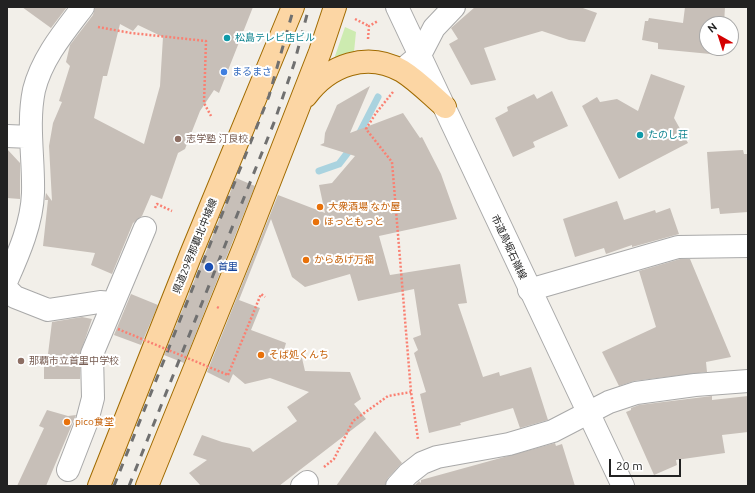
<!DOCTYPE html>
<meta charset="utf-8">
<style>
body{margin:0}
#map{position:relative;width:755px;height:493px;overflow:hidden;background:#f2efe9;font-family:Ubuntu,sans-serif}
canvas{display:block}
.frame{position:absolute;inset:0;border:8px solid #222;pointer-events:none}
.north{position:absolute;left:699px;top:16px;width:40px;height:40px;box-sizing:border-box;background:#fff;border:1px solid #a7a7a7;border-radius:50%;rotate:321deg;font-size:11px;font-weight:700;line-height:16px;text-align:center;color:#222}
.north::after{content:'';display:block;margin:auto;width:14px;height:18px;background:#d40000;clip-path:polygon(50% 0,100% 100%,50% 72%,0 100%)}
.scale{position:absolute;left:609px;top:459px;width:72px;height:18px;box-sizing:border-box;border:2px solid #222;border-top:0;padding-left:5px;font-size:12px;line-height:14px;white-space:nowrap;color:#222;-webkit-text-stroke:3px #fff;paint-order:stroke}
</style>
<div id="map">
<canvas width="755" height="493"></canvas>
<div class="frame"></div>
<div class="north">N</div>
<div class="scale">20 m</div>
</div>
<script>
const ctx = document.querySelector('canvas').getContext('2d');
ctx.lineJoin = 'round';
function fillPath(path, color) { ctx.fillStyle = color; ctx.fill(path, 'evenodd'); }
function trace(path, color, width, dash) { ctx.strokeStyle = color; ctx.lineWidth = width; ctx.lineCap = dash ? 'butt' : 'round'; ctx.setLineDash(dash || []); ctx.stroke(path); }
function drawText(font, color, halo, rows, align = 'center') {
  ctx.font = font + ' Ubuntu,"Noto Sans JP",sans-serif'; ctx.lineWidth = 4; ctx.setLineDash([]); ctx.textBaseline = 'middle'; ctx.strokeStyle = halo; ctx.fillStyle = color; for (const [text, x, y, turn = 0] of rows) {
    ctx.save(); ctx.translate(x, y); ctx.rotate((+turn || 0) * Math.PI / 180); ctx.textAlign = isNaN(turn) ? turn : align; if (halo) ctx.strokeText(text, 0, 0); ctx.fillText(text, 0, 0); ctx.restore();
  }
}
fillPath(new Path2D(`
 M345,27l11,5 -2,20 -20,7z`), '#cdebb0');
trace(new Path2D(`
 M358,136l20,-39
 M319,171l20,-7 13,-17`), '#aad3df', 7);
fillPath(new Path2D(`
 M22,7h45l-16,21z
 M95,7h158l-34,86 -5,-3 -14,21 -15,38 -7,4 -16,46 -11,-4 -9,21 -9,7 -21,51 -21,-9 4,-12 -52,-7 5,-46h-3l1,-7 6,8 -3,-55 4,-23 9,-21 -3,-1 11,-35 -4,-4 4,-17 23,-30zM120,24l13,7 5,-6 25,12 -3,49 -16,58 -50,-26 9,-42h4z
 M475,7h105l17,6 -12,29 -16,-2 -27,-9 -58,17 12,32 -25,5 -22,-41 9,-5 -7,-11z
 M685,7h40l-1,17h-17v24h15l-1,7 -63,-6v-6l-16,-3 3,-19h3l1,-3 34,5z
 M651,74l34,12 -11,32 14,25 -69,36 -37,-73 15,-9 3,5 17,-3 21,12z
 M370,86l-20,47 53,-20 17,25 2,-1 19,37 16,45 -78,17 11,39 70,-11 7,39 -9,1 25,73 16,-5 1,4 31,-9 17,53 -28,8 -7,-20 -53,15 1,2 -32,8 -9,-39 6,-2 -12,-39 4,-3 -5,-12 8,-3 -7,-46 -56,12 -8,-27 -45,13 -13,-10 -21,-58 -32,81 21,8 -9,22 35,13 -2,7 18,8 3,13 45,1 11,27 -7,5 12,15 -87,67h-78l-12,-13 18,-13 -14,-5 9,-20 20,7 28,6 3,4 44,-31 -10,-14 22,-15 -39,-14 -25,6 -12,-10 -4,9 -22,-11 71,-177 47,18 -6,-28 13,-2 23,-27 -35,-11 4,-2 1,-10 12,-28z
 M552,91l16,35 -35,16 2,5 -22,10 -18,-39 13,-7 -1,-4 27,-13 3,5z
 M7,149l13,14v36l-13,-1z
 M743,150l1,4h4v58l-28,2 -1,-6 -8,1 -4,-57z
 M236,178l19,8 -71,177 -20,-8z
 M617,201l7,19 25,-8 6,-2 1,3 14,-5 9,26 -47,13v-2l-26,9 -2,-6 -29,9 -12,-38z
 M680,259h10l41,98 -25,5 1,10 -73,9 -15,5 -17,-34 54,-25 -17,-56z
 M131,294l27,11 -17,40 -27,-10z
 M82,317l10,2 -12,35v25h-36v-25h4l4,-32z
 M712,396v4l36,-4v36l-26,3 3,18 -49,7 1,5 -23,10 -28,-63 5,-2v-2l8,-3z
 M47,410l21,6 8,-1 -30,71h-29l27,-58 -5,-2z
 M375,431l27,32 -14,15 -3,8h-49z
 M555,443l1,3 6,-2 13,42h-161l5,-5 2,2v-3z`), '#c7bfb8');
const minor = new Path2D(`
 M408,65l12,-10 14,-27 20,-21
 M7,136l24,1
 M7,280c12,-27 25,-57 26,-87 1,-34 -6,-69 1,-103 8,-32 30,-58 49,-83
 M7,289l8,8 33,13 52,-8 12,1
 M529,290l149,-43 70,-1
 M68,470l19,-49 6,-23 -1,-44 53,-126
 M302,486l5,-4
 M397,486l11,-12 14,-11 15,-6 72,-13 44,-13 56,-29 27,-9 59,-8 53,-4`);
const tertiary = new Path2D(`
 M397,7l226,479`);
const primary = new Path2D(`
 M306,96c23,-31 61,-45 96,-25 16,10 29,24 43,36
 M99,486l92,-232 102,-247
 M147,486l97,-239 76,-195 15,-45`);
trace(minor, '#a9a9a9', 24);
trace(tertiary, '#a9a9a9', 24);
trace(primary, '#a06b00', 24);
trace(new Path2D(`
 M355,19l14,7
 M98,27l33,6 75,8 -2,62 7,13
 M368,39l1,-13 9,-5
 M393,92l-17,21 -10,16 26,33 19,230 7,47
 M155,208l2,-4 15,7
 M228,375l33,-81 4,3
 M324,467l10,-8 19,-38 35,-25 23,-4`), '#fa8072', 2.5, [2, 2]);
trace(minor, '#fff', 22);
trace(tertiary, '#fff', 22);
trace(primary, '#fcd6a4', 22);
trace(new Path2D(`
 M114,486l155,-390 25,-89
 M129,486l146,-366 19,-56 15,-57`), '#707070', 3, [8, 8]);
trace(new Path2D(`
 M217,307l2,1
 M118,329l110,46`), '#fa8072', 2.5, [2, 2]);
for (const [x, y, r, color] of [
 [227,38,4,"#0f9aa8"],
 [224,72,4,"#3f7fe0"],
 [640,135,4,"#0f9aa8"],
 [178,139,4,"#8d6e63"],
 [320,207,4,"#e8710a"],
 [316,222,4,"#e8710a"],
 [306,260,4,"#e8710a"],
 [209,267,5,"#1a4fb4"],
 [261,355,4,"#e8710a"],
 [21,361,4,"#8d6e63"],
 [67,422,4,"#e8710a"]
]) { const dot = new Path2D(); dot.arc(x, y, r, 0, 2 * Math.PI); ctx.fillStyle = color; ctx.fill(dot); trace(dot, '#fff', 1.5); }
drawText('10px', '#0d838f', '#fff', [
 ["松島テレビ店ビル",235,38],
 ["たのし荘",648,135]
], 'left');
drawText('10px', '#366cbe', '#fff', [
 ["まるまさ",232,72]
], 'left');
drawText('10px', '#785e54', '#fff', [
 ["志学塾 汀良校",186,139],
 ["那覇市立首里中学校",29,361]
], 'left');
drawText('10px', '#c56008', '#fff', [
 ["大衆酒場 なか屋",328,207],
 ["ほっともっと",324,222],
 ["からあげ万福",314,260],
 ["そば処くんち",269,355],
 ["pico食堂",75,422]
], 'left');
drawText('10px', '#222', '#fff', [
 ["県道29号那覇北中城線",195,246,-68],
 ["市道鳥堀石嶺線",509,247,65]
]);
drawText('10px', '#164399', '#fff', [
 ["首里",218,267]
], 'left');
</script>
